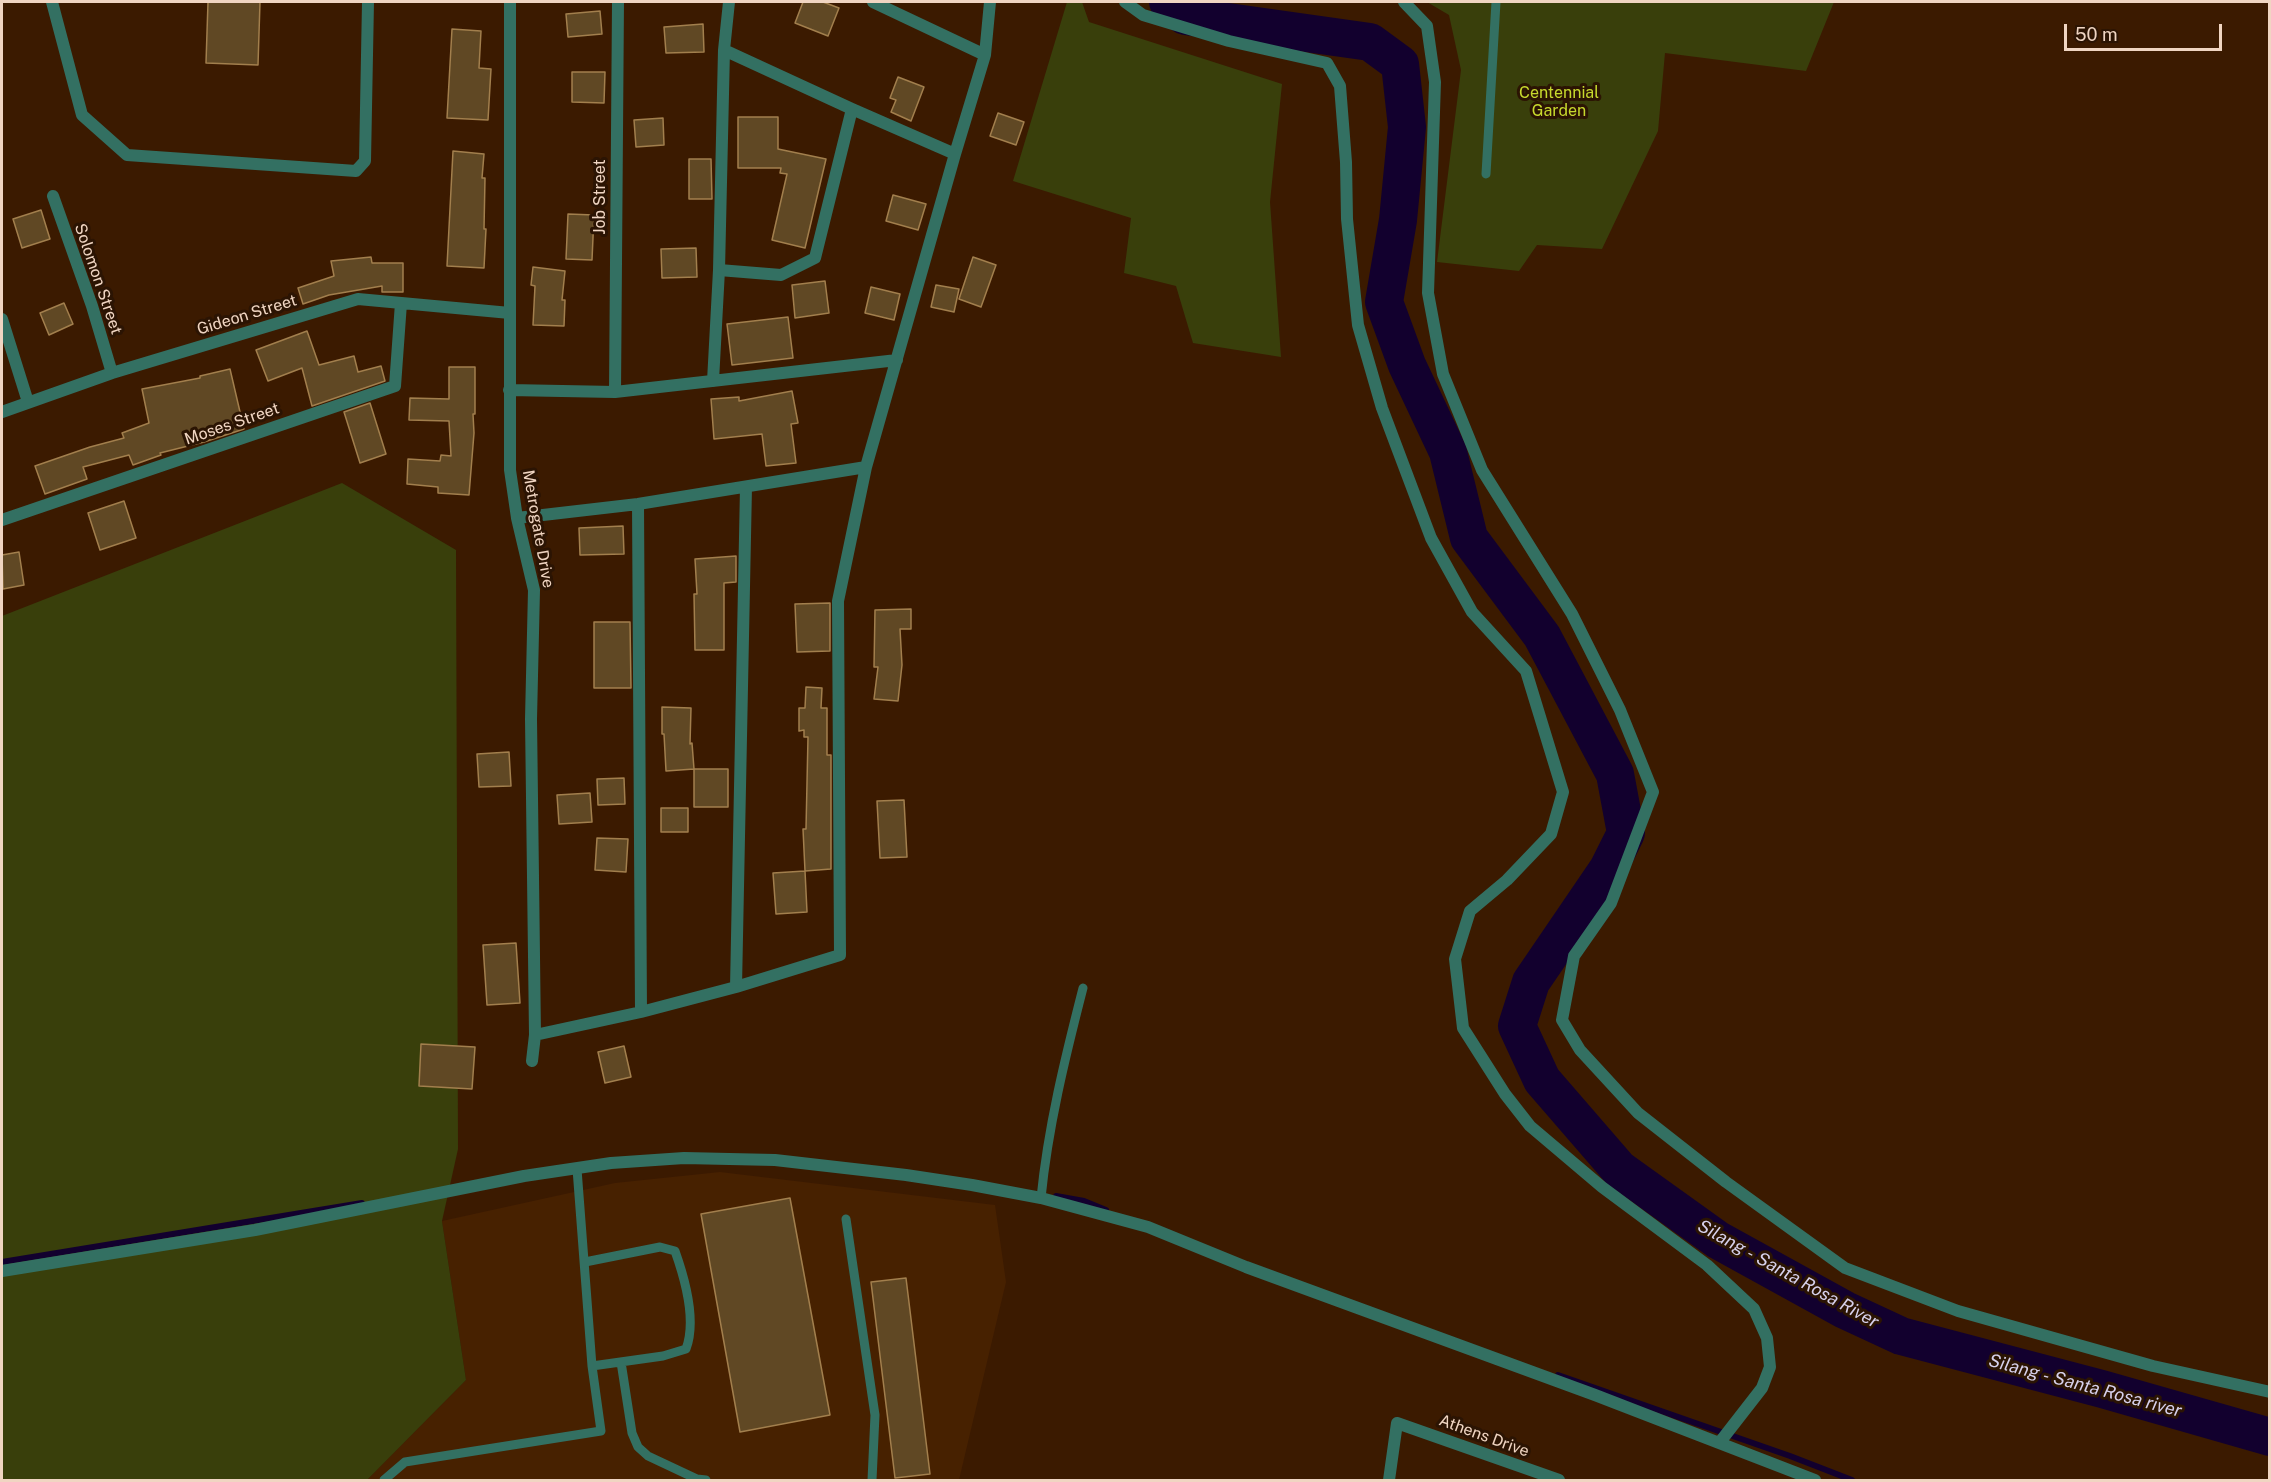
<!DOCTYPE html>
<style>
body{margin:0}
#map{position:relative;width:2271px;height:1482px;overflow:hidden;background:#3b1a00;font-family:"Public Sans",sans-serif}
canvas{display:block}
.frame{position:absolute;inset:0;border:3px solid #f0d5c2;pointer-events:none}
.scale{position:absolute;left:2064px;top:24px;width:158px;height:27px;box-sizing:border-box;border:3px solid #f0d5c2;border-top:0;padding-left:8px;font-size:18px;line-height:21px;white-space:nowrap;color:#f0d5c2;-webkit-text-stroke:4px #2b1403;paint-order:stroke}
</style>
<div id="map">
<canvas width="2271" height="1482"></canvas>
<div class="frame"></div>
<div class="scale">50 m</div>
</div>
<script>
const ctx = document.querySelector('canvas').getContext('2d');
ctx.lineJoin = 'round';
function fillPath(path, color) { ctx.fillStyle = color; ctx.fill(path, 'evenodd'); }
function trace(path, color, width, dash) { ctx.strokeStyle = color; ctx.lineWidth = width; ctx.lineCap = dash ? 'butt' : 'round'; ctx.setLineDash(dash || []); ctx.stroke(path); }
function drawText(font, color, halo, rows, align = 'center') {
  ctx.font = font + ' "Public Sans",sans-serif'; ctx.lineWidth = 6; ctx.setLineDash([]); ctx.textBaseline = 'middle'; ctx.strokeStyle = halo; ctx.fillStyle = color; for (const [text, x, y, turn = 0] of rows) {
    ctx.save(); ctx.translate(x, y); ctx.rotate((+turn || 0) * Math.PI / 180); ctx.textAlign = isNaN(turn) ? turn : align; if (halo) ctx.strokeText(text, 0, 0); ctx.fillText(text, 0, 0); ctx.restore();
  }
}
fillPath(new Path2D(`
 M720,1172l275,33 11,77 -47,198h-592l99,-100 -24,-159 173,-38z`), '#472100');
fillPath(new Path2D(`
 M1067,2h15l7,20 193,62 -12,118 11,155 -88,-14 -17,-57 -52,-13 7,-55 -118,-37z
 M1427,2h407l-28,69 -141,-18 -7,78 -56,118 -65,-4 -18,26 -82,-9 24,-192 -12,-55z
 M342,483l114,67 2,599 -16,72 24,159 -99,100h-365v-864z`), '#393f0b');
trace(new Path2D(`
 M1056,1196l28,5 22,9
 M2,1262l360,-59
 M1558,1375l232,81 62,24`), '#12002e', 6);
trace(new Path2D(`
 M1168,2l17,14 185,26 30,22 7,63 -9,93 -14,82 23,63 41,87 21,86 73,98 73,138 11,59 -18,36 -77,113 -14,44 25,54 77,89 99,71 127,70 56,26 201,53 168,48`), '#12002e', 38);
const building = new Path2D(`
 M208,2h52l-2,63 -52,-2z
 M803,2h20l16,6 -11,28 -33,-13z
 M600,11l2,23 -34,3 -2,-23z
 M703,24l1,28 -38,1 -2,-26z
 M452,29l29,2 -2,37 12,1 -3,51 -41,-2z
 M572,72h33l-1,31 -32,-1z
 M898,77l26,10 -13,34 -20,-9 5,-12 -6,-2z
 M998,113l26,9 -8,23 -26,-9z
 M738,117h40v32l48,10 -21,89 -33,-8 15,-66 -7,-1 1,-5h-43z
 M663,118l1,27 -28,2 -2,-27z
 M453,151l31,3 -2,24h3l-1,51h2l-2,39 -37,-2z
 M689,159h22l1,40h-23z
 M893,195l33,9 -8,26 -32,-9z
 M41,210l9,29 -28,9 -9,-29z
 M568,214l26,1 -2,45 -26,-1z
 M696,248l1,29 -35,1 -1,-29z
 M371,257l1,6h31v29h-21v-6l-53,9 -26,9 -5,-16 36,-12 -3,-15z
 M973,257l23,8 -15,42 -22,-8z
 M533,267l32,4 -3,29h3l-1,26 -31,-1 2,-39 -4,-1z
 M825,281l4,32 -34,5 -3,-33z
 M936,285l23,4 -5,23 -23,-5z
 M871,287l29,7 -6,26 -29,-7z
 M64,303l9,21 -24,11 -9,-22z
 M788,317l5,41 -61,7 -5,-41z
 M307,331l12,34 35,-9 4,16 23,-6 4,15 -73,25 -10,-38 -34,13 -12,-31z
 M449,367h26v47h-2l1,19 -5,62 -31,-2v-6l-31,-3 1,-25 32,2 1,-6 10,1 -2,-35 -40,-1 1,-22 39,1z
 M230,369l14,60 -40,13 -44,11 1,2 -28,10 -4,-10 -46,12 4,12 -42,15 -10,-28 55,-19 34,-9 -2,-5 27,-10 -7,-34 58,-11v-2z
 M792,391l6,32 -7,1 5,39 -30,3 -4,-32 -48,5 -3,-40 28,-2v4z
 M370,403l16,51 -26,9 -16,-51z
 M124,501l12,37 -36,12 -12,-37z
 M623,526l1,28 -44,1 -1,-27z
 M19,552l5,33 -21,4 -1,-34z
 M736,556v26l-12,1v67h-29l-1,-56h3l-2,-35z
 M830,603v48l-33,1 -2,-48z
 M911,609v20h-11l2,36 -4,36 -24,-2 4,-32h-4l1,-57z
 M594,622h36l1,66h-37z
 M806,687l16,1 -1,20h6v47h4v114l-26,2 -2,-42h3l2,-92h-4v-7l-5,1v-23h6z
 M662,707l29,1 -1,36 2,-1 2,26 -28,2 -2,-37h-2z
 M509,752l2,34 -32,1 -2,-33z
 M694,769h34v38h-34z
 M624,778l1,26 -27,1 -1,-26z
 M590,793l2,29 -33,2 -2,-29z
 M904,800l3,57 -27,1 -3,-57z
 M661,808h27v24h-27z
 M597,838l31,1 -2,33 -31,-2z
 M805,871l2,41 -31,2 -3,-41z
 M516,943l4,60 -33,2 -4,-60z
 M421,1044l54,3 -3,42 -53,-3z
 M624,1046l7,31 -26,6 -7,-31z
 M790,1198l40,217 -90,17 -39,-218z
 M906,1278l24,196 -35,4 -24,-196z`);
fillPath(building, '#604824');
trace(building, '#a27f4d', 1.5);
trace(new Path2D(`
 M1486,174l10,-172
 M1041,1198c7,-71 24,-140 42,-210
 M846,1219l29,196 -3,65
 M585,1262l75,-15 15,4c10,28 22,69 11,98l-23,7 -71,10
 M621,1362l11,71 6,14 10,9 49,23 9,1
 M384,1480l21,-18 196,-31 -9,-65 -15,-197`), '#337062', 9);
trace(new Path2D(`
 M52,2l30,113 45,40 229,16 9,-10 3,-159
 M510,2v468l7,48 17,72 -3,129 4,316 -3,26
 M873,2l112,53
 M1125,2l18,13 86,26 98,22 13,23 6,76 1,57 11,106 24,83 49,130 41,74 54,59 37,121 -12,42 -44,46 -37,31 -15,48 8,69 42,66 25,32 72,61 105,78 47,44 13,29 3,29 -8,21 -42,54
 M1404,2l23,24 8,56 -7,211 15,81 39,96 90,144 48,96 33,82 -42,111 -37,53 -12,64 18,30 58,63 88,69 119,86 113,43 195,55 117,26
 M724,50l128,59 103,45
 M53,196l39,110 20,67
 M719,270l62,5 34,-17 37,-149
 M2,319l26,83
 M713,381l6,-111 5,-220 5,-48
 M509,390l106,2 282,-32
 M615,392l3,-390
 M2,412l110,-39 246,-74 152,14
 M638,504l3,508
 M517,518l121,-14 228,-37
 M2,520l393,-134 6,-83
 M736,987l10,-500
 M535,1035l106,-23 95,-25 104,-32 -2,-354 28,-134 89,-313 30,-99 5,-53
 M2,1271l253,-41 269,-54 87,-13 73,-5 91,2 131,15 66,10 69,13 107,29 98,40 349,128 220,85
 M1389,1480l8,-57 162,57`), '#337062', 12);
drawText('16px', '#c7d92d', '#2b1403', [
 ["Centennial",1559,93],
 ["Garden",1559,111]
]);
drawText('16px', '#f0d5c2', '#2b1403', [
 ["Job Street",600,197,-90],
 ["Solomon Street",98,279,71],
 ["Gideon Street",247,315,-17],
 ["Moses Street",232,424,-19],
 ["Metrogate Drive",538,529,80],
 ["Athens Drive",1484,1436,20]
]);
drawText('italic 18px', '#d6d0eb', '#2b1403', [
 ["Silang - Santa Rosa River",1788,1274,29],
 ["Silang - Santa Rosa river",2085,1386,15]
]);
</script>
